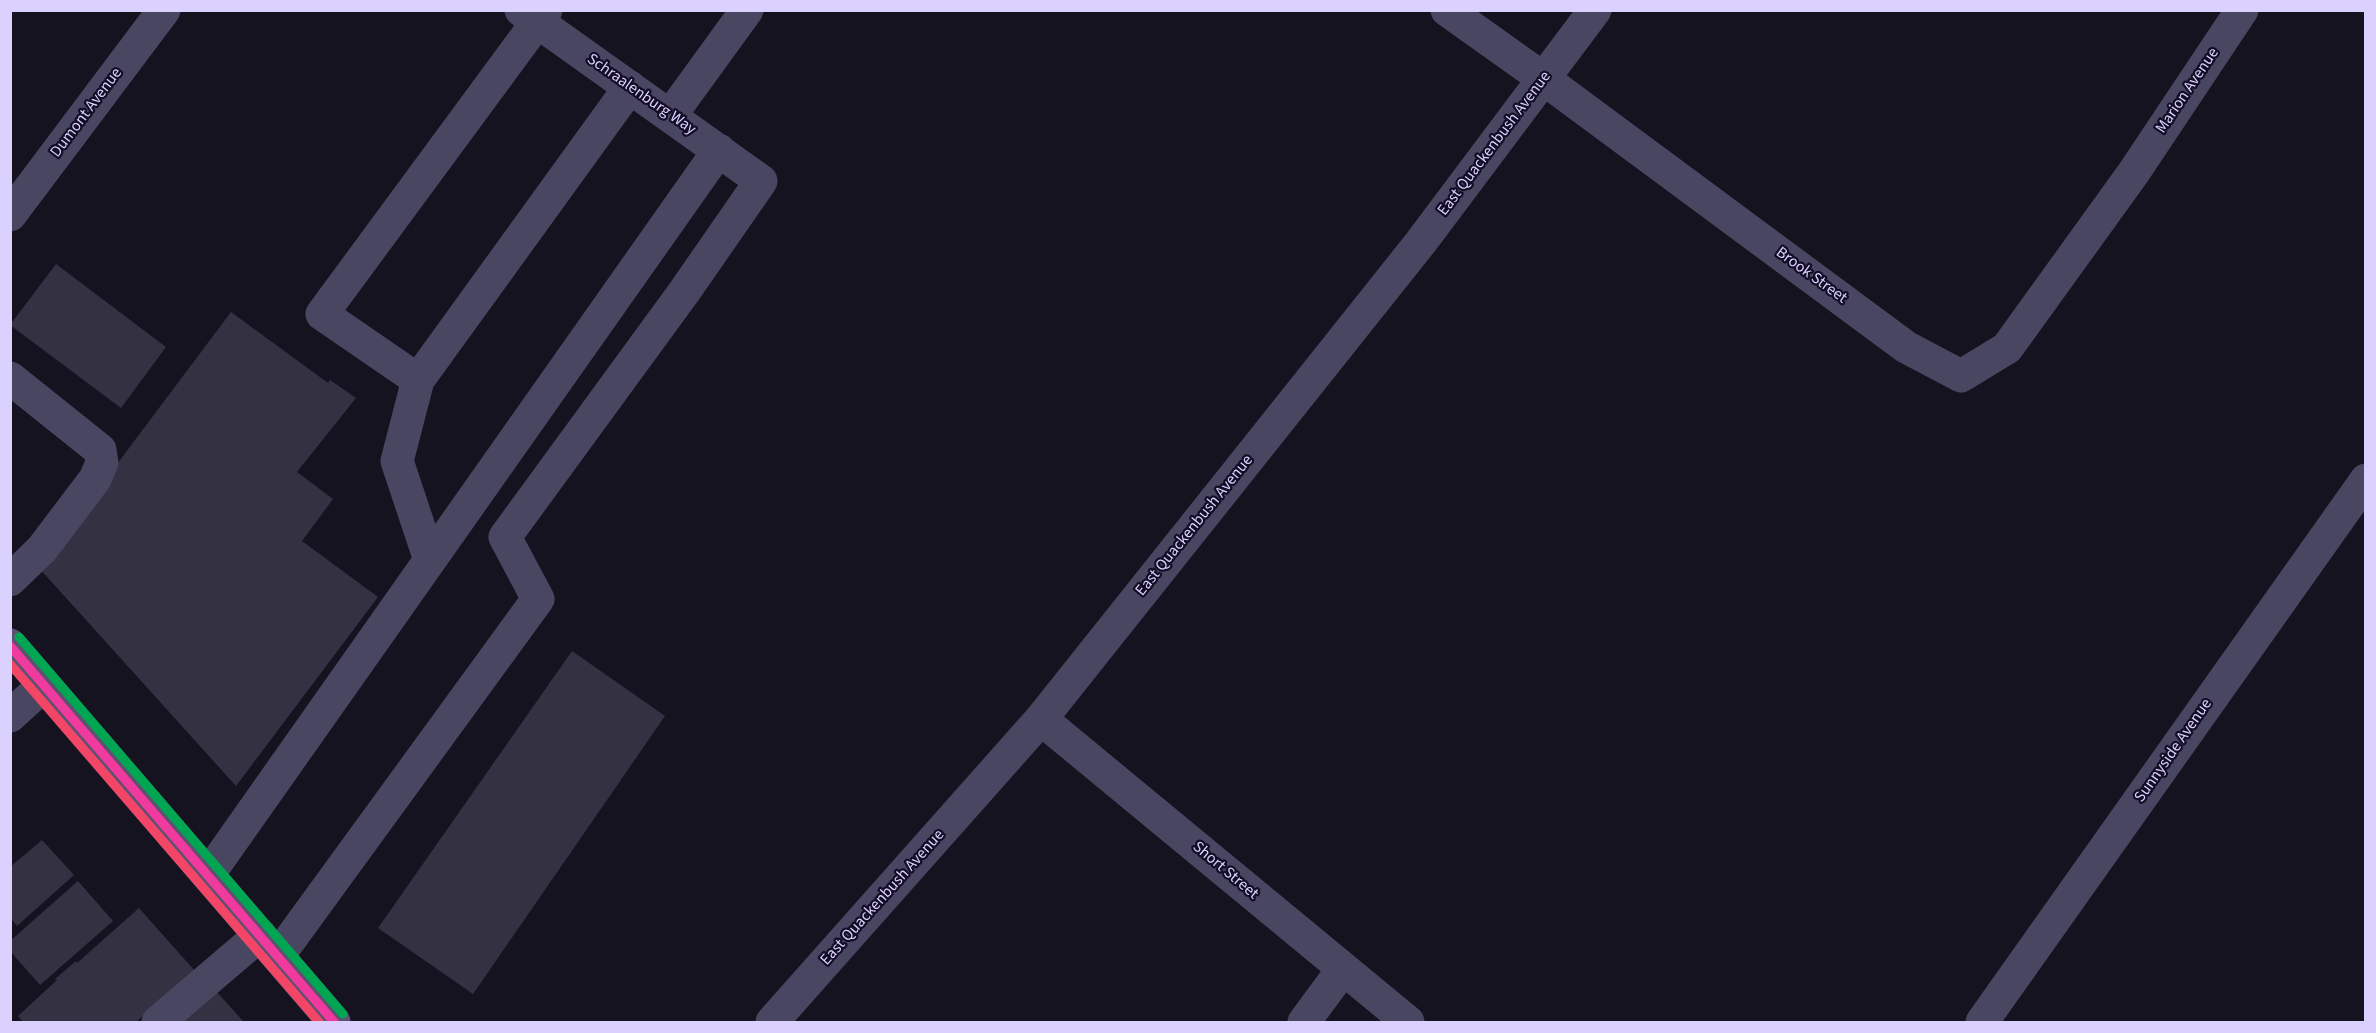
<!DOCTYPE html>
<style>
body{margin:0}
#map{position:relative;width:2376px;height:1033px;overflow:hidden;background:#161320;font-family:"Source Sans 3",sans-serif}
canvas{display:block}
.frame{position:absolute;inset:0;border:12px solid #dad1ff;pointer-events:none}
</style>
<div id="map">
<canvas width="2376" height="1033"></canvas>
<div class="frame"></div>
</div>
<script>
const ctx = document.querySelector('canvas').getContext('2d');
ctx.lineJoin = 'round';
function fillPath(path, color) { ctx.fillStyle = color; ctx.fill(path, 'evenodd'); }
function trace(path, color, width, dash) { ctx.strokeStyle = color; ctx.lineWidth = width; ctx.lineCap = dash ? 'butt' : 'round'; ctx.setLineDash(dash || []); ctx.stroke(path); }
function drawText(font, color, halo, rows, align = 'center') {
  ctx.font = font + ' "Source Sans 3",sans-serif'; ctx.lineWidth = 4.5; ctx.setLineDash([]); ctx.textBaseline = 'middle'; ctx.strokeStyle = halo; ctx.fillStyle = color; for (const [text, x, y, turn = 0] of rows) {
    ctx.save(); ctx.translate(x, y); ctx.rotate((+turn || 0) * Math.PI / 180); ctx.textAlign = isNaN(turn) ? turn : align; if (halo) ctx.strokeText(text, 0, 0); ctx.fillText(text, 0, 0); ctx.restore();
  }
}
fillPath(new Path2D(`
 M56,264l110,83 -45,61 -111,-83z
 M231,312l97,71 2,-3 26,18 -59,74 36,27 -31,42 76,56 -142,189 -197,-218z
 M572,651l93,65 -192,278 -95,-66z
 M42,840l32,35 -57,51 -5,-6 -2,2v-55z
 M78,881l35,40 -73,64 -30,-34v-10z
 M139,908l56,63 -59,51h-113l-5,-6 39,-36 -2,-1 21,-18 1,2z
 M215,990l29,32h-66z`), '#343142');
trace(new Path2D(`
 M1447,10l97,69 362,268 55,29 46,-28 127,-176 108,-162
 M670,116l77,-106
 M10,215l154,-205
 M10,378l90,72 2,13 -7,16 -53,70 -32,31
 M418,380l-96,-66 224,-304
 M430,560l-33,-99 21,-81 212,-293
 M10,716l34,-31
 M1041,719l367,303
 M208,875l511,-725
 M278,956l260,-357 -33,-62 179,-245 77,-111 -240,-171
 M158,1022l102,-87
 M772,1022l269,-303 380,-477 174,-232
 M1304,1022l39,-53
 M1982,1022l384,-542`), '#494661', 33);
trace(new Path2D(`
 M10,645l324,377`), '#5f5072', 33);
trace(new Path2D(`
 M10,646l324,376`), '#f13a9d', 9);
trace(new Path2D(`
 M10,664l309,358`), '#f34667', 9);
trace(new Path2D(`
 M19,637l324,377`), '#00a651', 9);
drawText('16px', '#dad1ff', '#130d26', [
 ["Marion Avenue",2188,91,-56],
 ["Schraalenburg Way",641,95,35],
 ["Dumont Avenue",87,113,-53],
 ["East Quackenbush Avenue",1495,144,-53],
 ["Brook Street",1811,276,36],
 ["East Quackenbush Avenue",1195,526,-51],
 ["Sunnyside Avenue",2174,751,-55],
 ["Short Street",1225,871,40],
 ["East Quackenbush Avenue",883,898,-48]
]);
</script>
